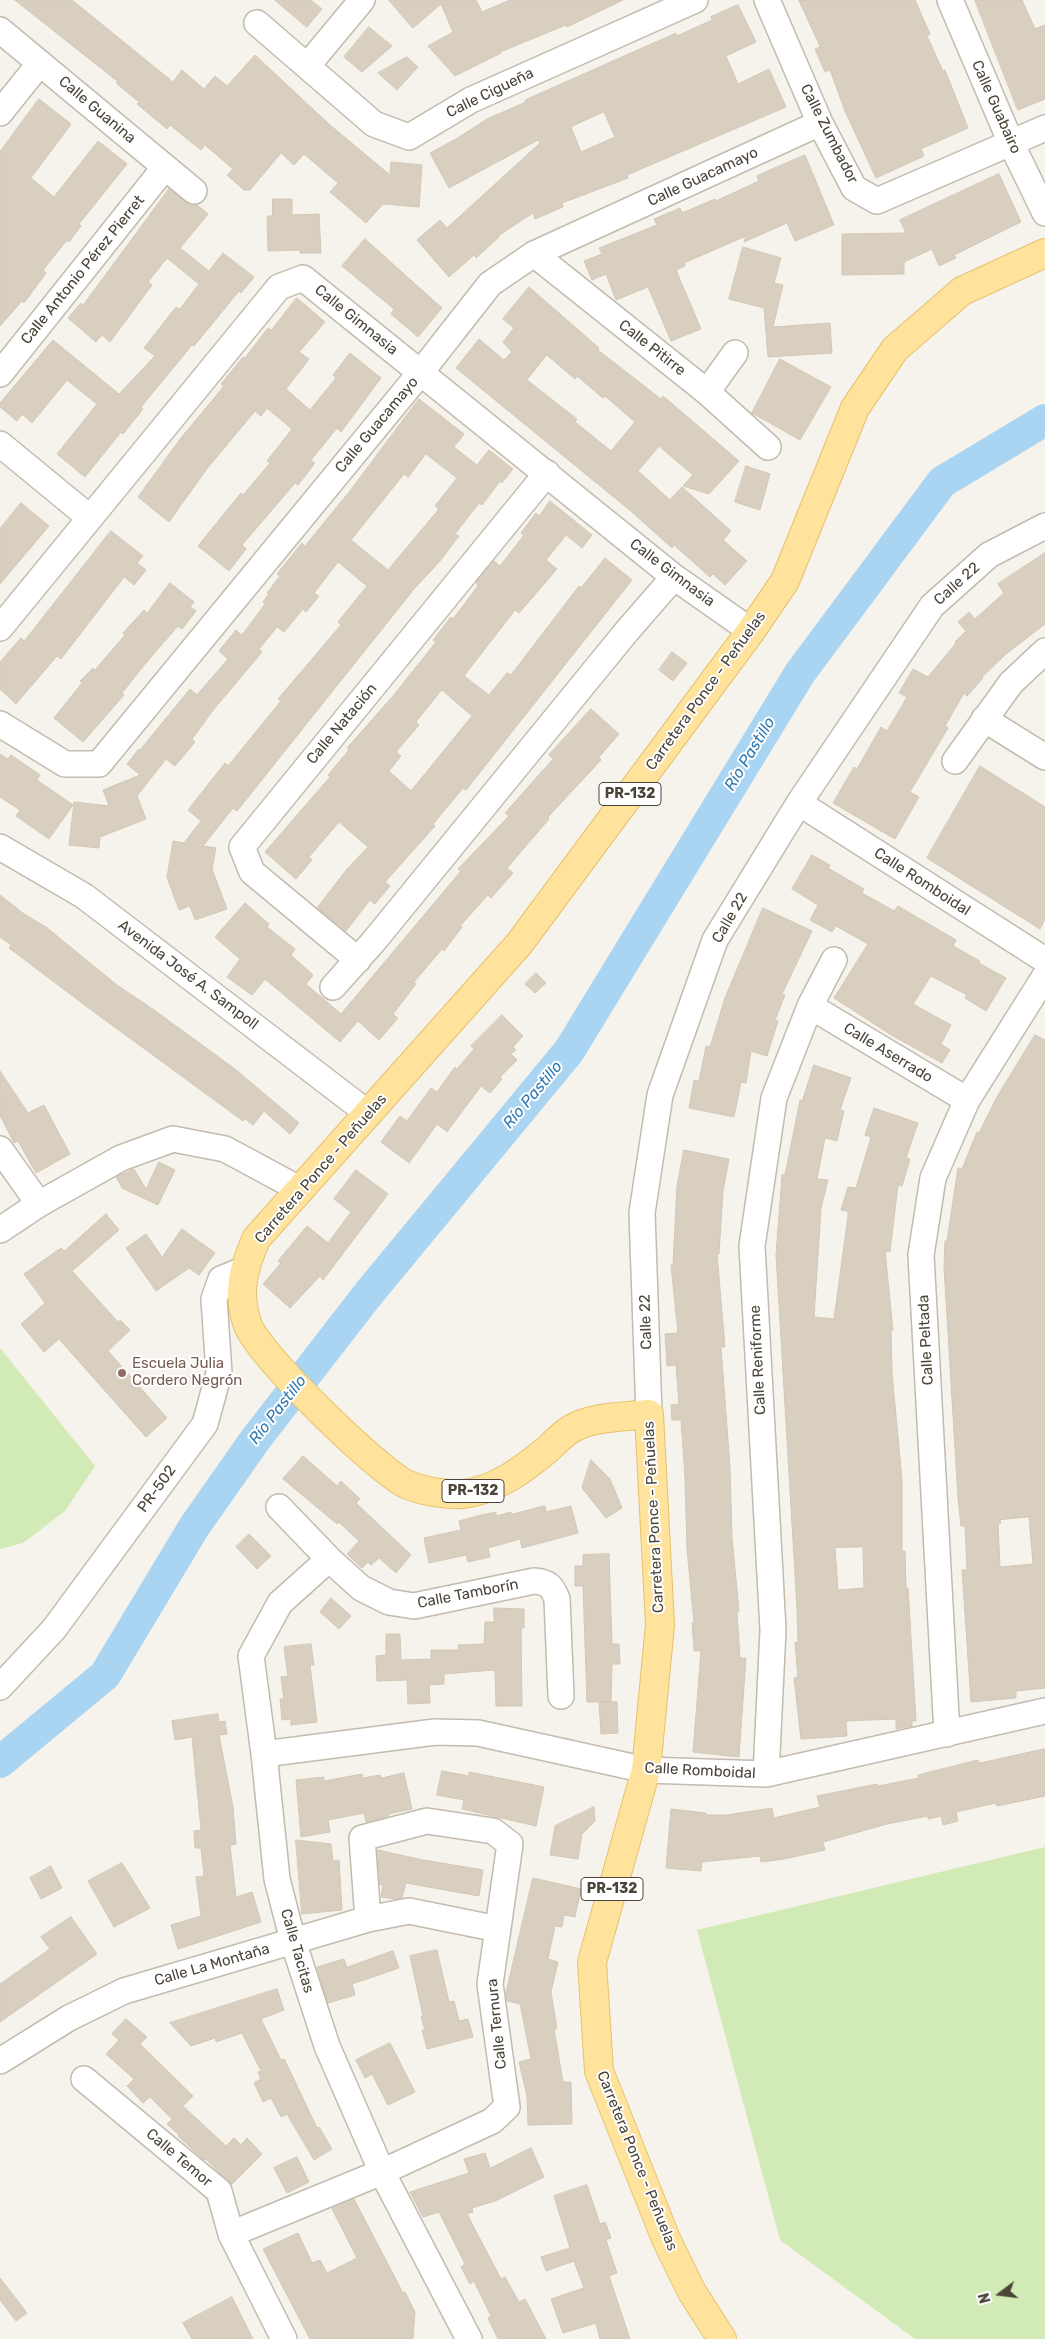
<!DOCTYPE html>
<meta charset="utf-8">
<style>
body{margin:0}
#map{position:relative;width:1045px;height:2339px;overflow:hidden;background:#f6f3ec;font-family:Rubik,sans-serif}
canvas{display:block}
.north{position:absolute;left:975px;top:2269px;width:50px;height:50px;-webkit-text-stroke:4px #fff;paint-order:stroke;rotate:255deg;font-size:14px;font-weight:700;line-height:20px;text-align:center;color:#4b4439}
.north::after{content:'';display:block;margin:auto;width:18px;height:22px;background:#4b4439;clip-path:polygon(50% 0,100% 100%,50% 72%,0 100%)}
</style>
<div id="map">
<canvas width="1045" height="2339"></canvas>
<div class="north">N</div>
</div>
<script>
const ctx = document.querySelector('canvas').getContext('2d');
ctx.lineJoin = 'round';
function fillPath(path, color) { ctx.fillStyle = color; ctx.fill(path, 'evenodd'); }
function trace(path, color, width, dash) { ctx.strokeStyle = color; ctx.lineWidth = width; ctx.lineCap = dash ? 'butt' : 'round'; ctx.setLineDash(dash || []); ctx.stroke(path); }
function drawText(font, color, halo, rows, align = 'center') {
  ctx.font = font + ' Rubik,sans-serif'; ctx.lineWidth = 4; ctx.setLineDash([]); ctx.textBaseline = 'middle'; ctx.strokeStyle = halo; ctx.fillStyle = color; for (const [text, x, y, turn = 0] of rows) {
    ctx.save(); ctx.translate(x, y); ctx.rotate((+turn || 0) * Math.PI / 180); ctx.textAlign = isNaN(turn) ? turn : align; if (halo) ctx.strokeText(text, 0, 0); ctx.fillText(text, 0, 0); ctx.restore();
  }
}
fillPath(new Path2D(`
 M0,1348l95,118 -30,45 -42,32 -23,6z
 M1045,1847v492h-130l-135,-99 -83,-310z`), '#d2eab5');
trace(new Path2D(`
 M0,1762l105,-87 89,-148 61,-87 114,-147 200,-242 231,-378 142,-191 103,-62`), '#a9d4f2', 32);
const building = new Path2D(`
 M15,0h57l101,82 9,-12 22,19 11,-13 12,10 28,-31 75,70 60,50 1,-13 31,3 -3,42 -36,-3 -17,19 -36,-31 8,-9 -34,-29 -10,11 -13,-12 -31,37h-6l-17,-15 6,-6 -28,-24 -4,5 -31,-25 -3,4 -30,-25 2,-2 -23,-19 2,-1z
 M275,0h36l11,9 -15,18z
 M389,0h87l6,12 28,-12h113l-56,27 -1,-2 -66,27 1,1 -46,23 -27,-30 25,-14 -12,-28 -28,24z
 M799,0h116l15,34 -3,2 16,35 2,-1 23,58 -47,21 3,7 -48,22 -31,-67 -15,-41 -5,2 -10,-23 5,-2z
 M975,0h47l13,29 10,-4v74l-27,11z
 M738,5l18,37 -30,14 12,28 31,-15 17,38 -159,68 1,3 -66,25 1,4 -28,12 -2,-6 -35,23 1,1 -23,21 -2,-3 -25,22 -32,-37 23,-20 7,8 93,-85 -2,-3 -89,48 -19,-35 26,-14 31,-20 39,-17 -1,-2 151,-67 1,3 35,-16 -1,-3zM604,112l11,25 -34,15 -10,-25z
 M369,27l23,19 -30,26 -18,-15z
 M407,57l11,10 -21,23 -19,-17z
 M39,99l32,25 -40,54 23,19 44,-56 29,23 -48,60 2,2 -12,16 -2,-2 -24,30 3,3 -22,30 -2,-2 -22,25v-174z
 M805,155l29,70 -39,16 -8,-18 -43,19 2,-6 -62,27 1,3 -9,4 25,59 -30,12 -23,-54 -32,13 -10,-26 -14,6 -8,-19 18,-7 -3,-6 58,-23 -3,-6 26,-11 2,5 33,-14 1,2 43,-20 -2,-5z
 M999,174l22,48 -67,33 2,3 -17,8 -7,-17 -28,13v12l-62,1v-41l64,-1 -6,-13z
 M169,189l16,13 12,3 11,9 -28,34 29,23 14,-18 31,24 -13,16 -2,-2 -45,55 -2,-1 -51,62 2,2 -20,25 -2,-2 -36,45 -28,-23 40,-50 -30,-24 -35,43 -10,-9 -5,7 -17,-14v-4l53,-63 66,54 36,-38 -11,-8 32,-41 4,2 19,-25 -32,-26 -19,24 4,3 -42,57 -8,-7 -6,7 -28,-24 13,-15 2,2z
 M273,199h19v16l27,-1 2,39h-21v-3l-32,1 -1,-35h5z
 M365,239l77,69 -24,29 -27,-23 3,-5 -52,-43z
 M743,247l38,11 -7,25 9,2 -10,42 57,-4 2,30 -64,4 -4,-49 -35,-9z
 M529,287l70,61 -1,2 63,49 2,-3 76,65 -30,33 -26,-8 10,-11 -34,-29 -21,25 32,29 12,-13 49,44 -8,9 24,21 -22,24 -12,-11 -3,3 -36,-32 -2,3 -40,-36 -176,-144 23,-29 25,21 8,-8 -9,-10 11,-14 -11,-9zM547,355l28,24 2,-3 26,22 2,-2 30,26 -24,29 -36,-29 2,-3 -50,-39z
 M297,298l28,24 -26,30 10,7 -23,30 24,21 26,-32 -3,-3 17,-22 31,25 -40,54 -4,-4 -26,32 4,3 -17,22 -3,-2 -53,62 4,4 -17,22 -31,-25 43,-53 2,2 27,-32 -3,-2 25,-32 -25,-21 -6,8 -6,-5 -49,59 -37,52 -31,-25 43,-59 43,-52 -3,-2 22,-27 2,1 23,-30 3,2z
 M780,359l51,28 -31,53 -48,-27z
 M419,399l45,35 -10,13 23,18 12,-15 24,19 -11,14 -2,-2 -18,24 -3,-2 -24,31 4,2 -19,25 -26,28 -177,222 -4,-3 -30,38 13,2 -4,21 15,40 -32,11 -5,-14 -11,4 -12,-33 6,-36 11,2 17,-22 -13,-11 37,-47 3,3 53,-65 -3,-2 63,-74 -3,-3 29,-36 -29,-24 -24,31 5,3 -13,16 -3,-3 -19,23 -7,-5 -18,22 3,3 -48,57 -22,30 3,3 -20,24 -9,-7 -29,37 9,23 -46,18 -1,11 -30,-3 5,-43 35,4 -6,-16 37,-15 -13,-11 12,-15 1,1 50,-61 7,6 31,-36 -9,-8 17,-21 6,5 23,-31 -2,-2 6,-8 -2,-1 13,-17 -3,-2 25,-31 3,3 45,-55zM426,454l31,24 -22,28 4,3 -51,61 -37,-30 53,-66 4,3z
 M746,466l24,8 -10,36 -25,-8z
 M550,501l42,34 -10,13 -16,-13 -20,25 11,9 -38,44 -4,-3 -51,66 25,19 18,-22 4,2 68,-89 2,2 24,-30 27,22 -166,210 -3,-2 -30,36 2,2 -50,56 5,4 -15,18 -5,-4 -24,31 -29,-23 30,-39 21,-22 -29,-25 -30,35 3,3 -16,19 -31,-27 65,-75 -2,-2 21,-25 -2,-2 46,-52 43,-54 -3,-2 18,-23 2,2 25,-33 -2,-4 18,-21 6,5 24,-31 -3,-2 15,-20 3,3zM442,690l30,26 -61,75 -22,-20 12,-15 -5,-4 23,-27 -3,-3z
 M21,503l28,23 -49,58v-55z
 M111,531l32,25 -6,7 9,7 -12,15 -10,-8 -63,82 -4,-3 -41,48 -16,-15v-27l21,-24 3,3z
 M1045,553v71l-39,30 -24,23 1,1 -16,18 -3,-3 -19,33 3,2 -38,64 9,5 -24,42 -62,-36 21,-36 3,2 24,-42 6,4 20,-34 -8,-4 14,-24 15,8 28,-34 -1,-1 11,-11 -8,-9 11,-10 6,7 29,-26 -6,-9z
 M170,583l24,19 -4,5 6,4 -14,18 -4,-3 -33,38 -23,29 2,2 -41,47 -29,-24 28,-35 -2,-2 13,-13 2,2 30,-35 -2,-2 21,-23 3,3z
 M672,652l15,11 -14,18 -14,-11z
 M591,709l28,25 -20,23 2,3 -53,57 1,2 -42,49 6,5 -22,25 -3,-3 -28,31 2,1 -18,24 -2,-2 -28,33 2,2 -23,30 5,4 -19,22 -21,-19 -18,21 -75,-63 -13,16 -25,-18 13,-18 -25,-22 30,-34 24,21 -2,3 28,22 -4,6 22,20 -7,9 35,30 120,-143 -3,-2 51,-53 -4,-3 48,-54 -4,-4z
 M0,754l8,5 3,-4 29,20 -3,5 36,25 -24,34 -33,-23 4,-6 -20,-13z
 M980,766l65,41v112l-5,10 -113,-71z
 M812,855l18,10 -2,3 36,21 -2,4 32,18 4,-5 58,34 -3,6 27,15 -1,2 27,15 -20,33 -21,-13 2,-3 -36,-19 -18,28 38,21 -10,19 9,6 -8,13 -49,-27 -59,-38 34,-54 -32,-18 -4,6 -22,-12 8,-15 -26,-16z
 M0,895l24,19 22,13 71,58 37,25 81,59 64,54 -9,11 -26,-23 -11,14 -8,-6 -2,2 -153,-112 -81,-61 2,-3 -11,-8z
 M763,908l49,23 -30,63 3,1 -10,25 3,1 -11,35 -16,-5 -5,32 -5,-1 -7,35 -45,-9 5,-28 5,1 7,-35 4,1 15,-49z
 M536,973l10,10 -11,10 -10,-9z
 M502,1015l21,21 -10,11 3,3 -5,4 6,6 -17,17 2,2 -12,14 -9,-7 -34,46 -10,-8 -28,39 -28,-21 19,-26 7,5 24,-33 6,4 18,-25 2,2 17,-20 -3,-3z
 M1035,1035l10,5v648l-29,3v7l-45,4 -9,-132h5l-2,-44h-4l-3,-28 -14,-231 1,-26h2l11,-73 4,1 15,-37 2,1 18,-36zM1029,1517l4,47 -33,3 -2,-44h3l-1,-3z
 M814,1065l37,13 -11,32 4,1 -7,30 -12,-3 -8,41 11,1 -7,28 -7,109 20,2 14,-103v-5l-7,-1 7,-23 8,1 15,-51 -6,-2 9,-27 44,15 -12,35 4,1 -8,27 -4,-1 -8,67 -5,-1 8,79h-2l1,43 10,107v71h3l1,37h2l8,133h-4v5l-16,3v-10l-50,2 1,15 -46,3 -7,-61 4,-1 -3,-34 3,-1 -1,-34 -21,-353 6,-80h3l15,-75 2,1zM863,1547l1,41 -26,2 -3,-42z
 M0,1071l28,42 16,-8 26,49 -34,19 -18,-32 -4,2 -14,-28z
 M684,1150l45,9 -6,32 -4,63h-2l8,93h-4l9,120 2,71 7,73 -2,1 3,46h6l-7,99 -46,-5 8,-101h-7l-2,-28h2l-7,-74 -2,-71 -4,-58h-9l-1,-15 8,-1 -3,-39 -9,1 -2,-32 13,-1 -7,-68h2l4,-79z
 M159,1162l16,8 -17,35 -36,-17 -6,-11 18,-8 12,20z
 M356,1170l32,24 -65,86 -3,-4 -30,32 -27,-24 18,-21 -3,-2 29,-35 21,17 23,-31 -17,-13z
 M106,1214l13,16 -47,41 46,51 2,-2 10,10 -22,21 59,67 -21,19 -87,-98 -15,13 -23,-28 24,-21 -21,-29 37,-26 3,3z
 M182,1229l33,24 -16,22 -10,-7 -33,23 -30,-43 20,-14 16,23z
 M303,1456l34,30 4,-5 19,18 -4,4 55,52 -15,18 -17,-15 -8,7 -3,-3 -6,6 -15,-14 12,-13 -20,-19 -2,2 -54,-45z
 M591,1460l19,19 12,29 -16,10 -24,-30z
 M545,1506l1,6 25,-6 7,27 -56,15 -2,-9 -32,9 2,9 -22,5 -2,-7 -37,8 -5,-25 37,-8 -2,-9 22,-6 15,-3v4l15,-4 1,2z
 M249,1534l22,22 -14,13 -21,-22z
 M609,1554l3,90h7l1,20h-8l-1,38h-24l-4,-116h-8v-20h8v-11z
 M331,1598l20,18 -12,13 -19,-17z
 M494,1608l30,1v19h-3l1,78h-26l-1,-36 -51,4v10l-15,1 1,18 -22,1 -1,-24 -30,1 -1,-25 10,-1v-21h14l1,26 30,-1v-9h28l-1,-5 26,-1 1,-22h9z
 M311,1644l3,21h-4l7,57 -26,3v-6l-9,1 -2,-21h4l-3,-22 7,-1 -4,-29z
 M617,1702l1,31 -17,1 -2,-31z
 M218,1714l1,8 6,-1 2,13 -8,1 14,72 3,37 -6,1 6,52 16,-5 9,30 -83,27 -7,-24 30,-9 -5,-39 8,-1 -3,-28h-6l-1,-17 7,-1 -9,-93 -17,3 -3,-19z
 M1045,1749v47l-48,10 -1,-3 -40,9 2,9 -15,4 -2,-9 -13,3v-3l-41,8 -64,18 2,8 -41,9 -23,3 -1,-6 -58,6 -1,9 -35,-3 5,-59 35,4v2h21l45,-7 2,10 46,-11 -3,-11 60,-12 1,2 41,-8 -1,-3 60,-15 1,3z
 M442,1771l27,5v-4l75,15 -8,39 -74,-17 2,-9 -27,-5z
 M404,1773l8,36 -24,5 1,2 -23,6 -2,-9 -36,7 2,12 -29,5 -5,-57 28,-3v4l38,-7 1,4 17,-3 1,3z
 M594,1807l1,14 -13,13 -4,25 -28,-4 5,-29z
 M296,1840l35,4 2,17 6,-1 3,50 -40,4z
 M378,1850l45,10 1,4v-4l59,10 -4,26 -73,-13 -4,15 -7,1 -14,-2 2,-12 -3,-1z
 M122,1863l28,45 -36,19 -26,-46z
 M51,1866l11,22 -21,11 -11,-21z
 M533,1878l48,11 -6,28 -11,-2 -2,12 -7,-1 -7,33 10,3 -7,30 6,37h-3l9,53h8l1,42 -44,1 -1,-29 -8,-34 12,-3 -11,-55 -13,-3 -1,-8z
 M71,1917l26,37 -97,68v-38l50,-35 -9,-12z
 M437,1950l12,52 5,-1 5,20 9,-2 5,18 -46,12 -5,-19h3l-4,-13 2,-1 -13,-60z
 M393,1951l6,17 -47,16 3,11 -27,8 -11,-36 27,-8 3,8z
 M277,1989l7,21 -23,9 20,41 3,-1 7,14 26,55 2,-1 13,22 -18,11 -27,-46 -6,3 -10,-19 -8,4 -9,-19 7,-4 -3,-7 3,-1 -19,-38 -26,9 -1,-4 -24,8 -21,-23z
 M126,2019l21,18 -7,7 53,52 -10,10 43,40 8,-8 7,7 6,-7 15,16 -31,31 -25,-26 -2,1 -26,-24 1,-1 -12,-11 5,-5 -22,-22 -7,6 -16,-17 7,-7 -28,-25 13,-14 -7,-6z
 M390,2043l25,49 -27,13 -16,-31 -7,4 -9,-18z
 M531,2148l13,29 -49,24 -23,7 1,4 -6,2 34,65 4,-2 14,25 6,-3 21,40h-48l-10,-21 3,-2 -17,-35 -4,3 -9,-17 4,-3 -26,-52 -16,5 -13,-25 59,-19 -5,-14 21,-6 5,15z
 M297,2157l12,25 -22,11 -13,-25z
 M587,2185l13,39 5,-2 6,16 -5,2 11,33 -8,3 21,63h-30l-4,-16 -33,10 -12,-34 33,-11 -10,-27 -28,10 -5,-14 29,-9 -16,-52z
 M354,2199l49,94 2,-1 10,20 -2,27h-103l-47,-90 35,-16 14,30 8,-3 7,13 30,-15 -25,-49z
 M0,2278l27,35 -11,8 -16,-21z
 M232,2297l21,42h-61l-9,-16z`);
fillPath(building, '#d8cfc1');
trace(building, '#d3c7b4', 1);
const minor = new Path2D(`
 M767,0l53,123 34,65 23,13 168,-73
 M950,0l61,143 34,70
 M257,23l117,101 35,13 62,-37 224,-100
 M0,30l194,161
 M308,65l54,-65
 M0,113l40,-50
 M534,254l173,138 61,55
 M0,374l165,-207
 M707,392l28,-39
 M0,444l90,74
 M0,628l279,-341 24,-9 371,299 77,54
 M984,719l61,38
 M0,724l65,40h34l322,-392 69,-88 44,-30 286,-131
 M955,761l56,-78 34,-32
 M799,803l246,157
 M0,847l84,49 285,218
 M358,960l-106,-88 -10,-25 305,-374
 M333,987l41,-46 253,-310 47,-54
 M810,1006l157,94
 M0,1149l39,55
 M0,1230l39,-26 82,-46 52,-19 52,10 76,41
 M649,1414l-7,-201 18,-118 55,-155 84,-137 133,-197 57,-51 56,-29
 M279,1507l50,52 32,29 28,14 25,4 120,-25c14,1 18,5 23,18l4,97
 M329,1559l-49,44 -29,53 13,98 13,125 16,62 34,105 55,126 87,167
 M0,1687l54,-58 151,-205 14,-51 -5,-74 7,-20 22,-9
 M947,1734l-26,-479 12,-77 34,-78 78,-124
 M264,1754l171,-22 43,1 168,37 120,4 279,-63
 M766,1774l7,-144 -21,-384 22,-148 36,-92 24,-46
 M0,2061l69,-43 55,-27 244,-72 41,-8 89,18
 M84,2079l135,112 12,43 53,105
 M231,2234l151,-62 110,-51 15,-14 -17,-123 20,-140 -17,-13 -66,-10 -65,17 6,81`);
const major = new Path2D(`
 M722,2339l-30,-47 -26,-53 -67,-168 -7,-109 54,-192 14,-145 -11,-211c-24,3 -56,2 -78,15 -8,5 -16,13 -23,20 -24,20 -53,42 -86,45 -16,1 -41,-3 -56,-10 -30,-15 -149,-130 -159,-161 -10,-32 -4,-53 9,-84l263,-295 232,-313 34,-50 70,-173 40,-59 67,-58 83,-38`);
trace(minor, '#c2bbae', 28);
trace(major, '#e6c16a', 30);
trace(minor, '#fff', 25);
trace(major, '#ffe39c', 28);
for (const [x, y, r, color] of [
 [122,1373,5,"#8d6e63"]
]) { const dot = new Path2D(); dot.arc(x, y, r, 0, 2 * Math.PI); ctx.fillStyle = color; ctx.fill(dot); trace(dot, '#fff', 2); }
for (const [x, y, w] of [
 [630,794,62],
 [473,1491,62],
 [612,1889,62]
]) { const box = new Path2D(); box.roundRect(x - w / 2, y - 11.5, w, 23, 4); ctx.fillStyle = '#fff'; ctx.fill(box); trace(box, '#4b4439', 1); }
drawText('bold 14px', '#4b4439', null, [
 ["PR-132",630,794],
 ["PR-132",473,1491],
 ["PR-132",612,1889]
]);
drawText('15px', '#4b4439', '#fff', [
 ["Calle Cigueña",490,93,-26],
 ["Calle Guabairo",996,107,66],
 ["Calle Guanina",97,110,40],
 ["Calle Zumbador",829,134,63],
 ["Calle Guacamayo",703,177,-25],
 ["Calle Antonio Pérez Pierret",83,270,-51],
 ["Calle Gimnasia",356,320,39],
 ["Calle Pitirre",652,348,38],
 ["Calle Guacamayo",377,425,-50],
 ["Calle Gimnasia",672,573,37],
 ["Calle 22",957,584,-42],
 ["Carretera Ponce - Peñuelas",706,691,-54],
 ["Calle Natación",342,724,-50],
 ["Calle Romboidal",922,882,33],
 ["Calle 22",730,918,-60],
 ["Avenida José A. Sampoll",188,975,37],
 ["Calle Aserrado",888,1053,31],
 ["Carretera Ponce - Peñuelas",321,1169,-49],
 ["Calle 22",646,1322,-92],
 ["Calle Peltada",926,1340,-93],
 ["Calle Reniforme",758,1360,-93],
 ["PR-502",157,1489,-54],
 ["Carretera Ponce - Peñuelas",654,1517,-93],
 ["Calle Tamborín",468,1594,-11],
 ["Calle Romboidal",700,1771,3],
 ["Calle Tacitas",297,1951,74],
 ["Calle La Montaña",212,1965,-16],
 ["Calle Ternura",497,2024,-96],
 ["Calle Temor",179,2158,40],
 ["Carretera Ponce - Peñuelas",637,2161,68]
]);
drawText('15px', '#785e54', '#fff', [
 ["Escuela Julia",132,1364],
 ["Cordero Negrón",132,1381]
], 'left');
drawText('italic 16px', '#2e7ab2', '#fff', [
 ["Río Pastillo",750,754,-59],
 ["Río Pastillo",533,1095,-50],
 ["Río Pastillo",278,1410,-52]
]);
</script>
